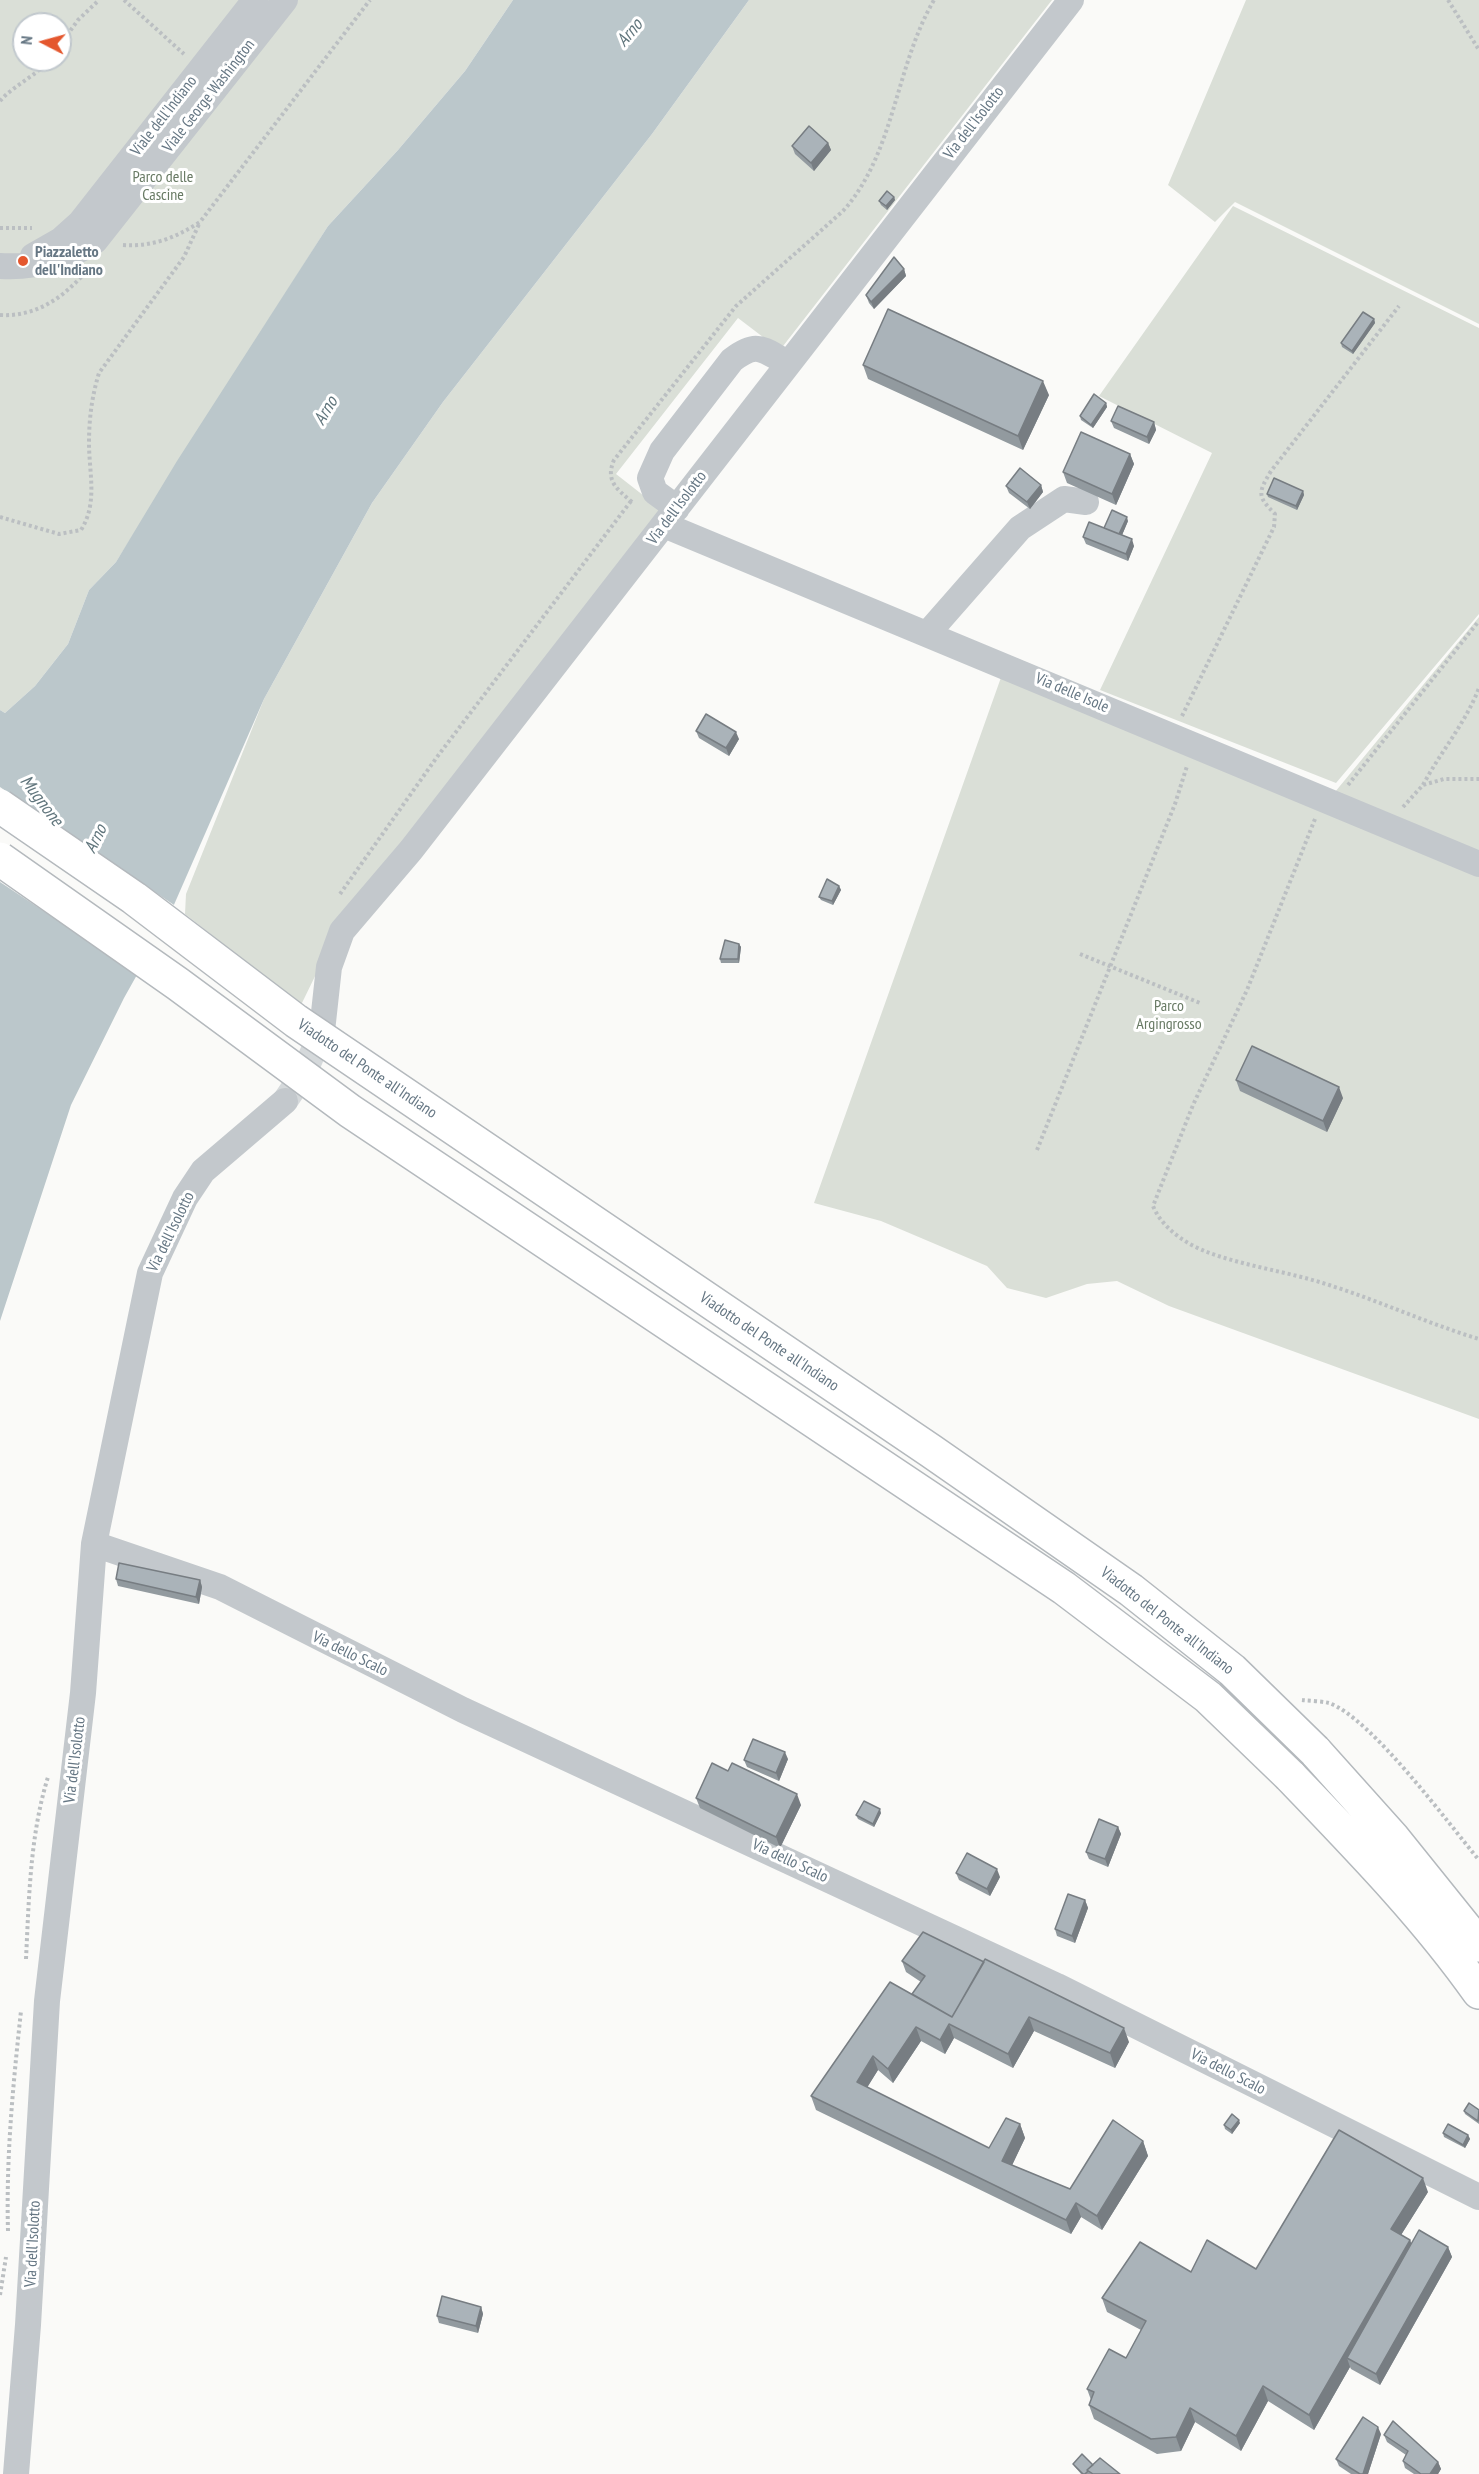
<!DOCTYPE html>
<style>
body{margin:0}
#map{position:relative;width:1479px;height:2474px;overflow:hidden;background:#fafaf8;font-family:"PT Sans Narrow",sans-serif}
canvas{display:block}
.north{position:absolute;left:12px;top:12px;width:60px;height:60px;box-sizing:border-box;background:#fff;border:2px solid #c1c8cd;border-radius:50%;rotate:276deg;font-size:16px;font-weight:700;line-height:24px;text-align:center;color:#657683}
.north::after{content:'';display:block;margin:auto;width:21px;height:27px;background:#e4572e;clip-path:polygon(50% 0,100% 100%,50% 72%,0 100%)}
</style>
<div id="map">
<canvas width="1479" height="2474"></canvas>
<div class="north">N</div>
</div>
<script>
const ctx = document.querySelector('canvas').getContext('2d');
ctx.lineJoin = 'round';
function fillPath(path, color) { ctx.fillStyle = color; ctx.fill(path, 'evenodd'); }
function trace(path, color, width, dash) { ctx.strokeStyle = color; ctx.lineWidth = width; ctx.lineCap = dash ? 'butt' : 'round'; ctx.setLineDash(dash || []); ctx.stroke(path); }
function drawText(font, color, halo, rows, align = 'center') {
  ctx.font = font + ' "PT Sans Narrow",sans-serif'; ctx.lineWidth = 6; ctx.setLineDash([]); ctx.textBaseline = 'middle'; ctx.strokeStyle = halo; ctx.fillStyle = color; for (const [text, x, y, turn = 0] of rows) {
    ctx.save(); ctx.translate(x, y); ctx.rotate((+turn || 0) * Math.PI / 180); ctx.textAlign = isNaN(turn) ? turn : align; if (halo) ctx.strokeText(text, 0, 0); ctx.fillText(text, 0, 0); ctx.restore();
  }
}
fillPath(new Path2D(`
 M0,0h513l-48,71 -67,79 -70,76 -212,336 -27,28 -21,54 -33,42 -30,27 -5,-3zM24,24h36v36h-36z
 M749,0h303l-272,350 -42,-32 -122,156 46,36 -324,419 -37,76 -116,-91 1,-20 78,-195 108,-196 71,-101 209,-268z
 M1246,0h233v324l-244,-122 -20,20 -47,-37z
 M1233,206l246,122v286l-143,169 -236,-93 112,-237 -113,-57z
 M1479,617v802l-310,-113 -52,-25 -30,3 -41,14 -39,-10 -20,-22 -106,-45 -67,-18 195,-548 326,137z`), '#dadfd7');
fillPath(new Path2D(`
 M513,0h236l-97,134 -209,268 -71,101 -108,196 -98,224 -42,75 -53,107 -71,216v-611l5,3 30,-27 33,-42 21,-54 27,-28 61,-101 151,-235 70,-76 67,-79z`), '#bbc7cb');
fillPath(new Path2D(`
 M0,787l177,120 -23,44 -34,11 -120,-80z`), '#fafaf8');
trace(new Path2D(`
 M285,1101l19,-28 18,-42`), '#d5d9db', 26, [26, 13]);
const highway = new Path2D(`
 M1315,1751l78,87 86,107
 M1290,1776c66,69 134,138 189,216`);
trace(highway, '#b4b9bd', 36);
trace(new Path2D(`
 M124,0l60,54
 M1448,0l31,50
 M60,45l18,-25 21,-20
 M0,101c15,-17 35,-24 49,-41
 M0,228h32
 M123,245c29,2 52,-7 77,-23l170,-222
 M0,315c35,2 61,-16 83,-40
 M632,502c-15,-13 -27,-21 -18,-42l122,-154 107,-95c52,-58 52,-144 91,-211
 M0,517l59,17 22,-4c17,-27 8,-57 8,-87 0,-25 3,-47 10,-70l85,-116 16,-35
 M1182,716l92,-189 1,-13c-18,-18 -17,-21 -4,-43l128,-165
 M1348,785l131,-164
 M1423,785c18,-34 42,-61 56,-97
 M1403,807l20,-22 21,-6h35
 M1315,819l-68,171 -54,115 -40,101c9,22 33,38 54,46 40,15 84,20 125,34 50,16 97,38 147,53
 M340,894l97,-137 194,-256
 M1080,954l120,49
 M1037,1150l138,-346 12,-38
 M1302,1700c8,1 19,1 27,3 42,15 119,120 150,157
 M26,1959c3,-61 4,-124 22,-182
 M8,2231c-2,-74 5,-146 13,-220
 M0,2295l6,-38`), '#bbbfc2', 4, [3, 3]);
trace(new Path2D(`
 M33,256l28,-16 19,-17 175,-223
 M0,266c35,2 66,-6 95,-25l190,-241
 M677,508l-22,-16 -5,-14 12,-27 70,-91c26,-20 30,-10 56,3
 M664,525l815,339
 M928,633l92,-105 44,-29 22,3
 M322,1031l7,-64 13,-36 69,-81 660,-850
 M94,1544l126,43 243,123 594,276 422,211
 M16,2474l12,-149 19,-324 36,-308 11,-149 56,-271 35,-75 18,-27 82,-70`), '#c3c8cc', 26);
trace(highway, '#fff', 33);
const highwayBridge = new Path2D(`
 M0,806l134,92 162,123 635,430 200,139 101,80 83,81
 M0,859l178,125 172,127 714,477 144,109 82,79`);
trace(highwayBridge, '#b4b9bd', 36, []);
trace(highwayBridge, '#fff', 33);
fillPath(new Path2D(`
 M828,143l3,7 -17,21 -19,-17 -3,-8z
 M894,197l1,3 -8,10 -6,-5 -2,-4z
 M904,269l2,7 -32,33 -5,-6 -3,-8z
 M1374,319l1,4 -22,31 -11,-7 -1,-4z
 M863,365l186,30 -26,55 -155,-71z
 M1106,403l1,4 -14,21 -12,-8 -1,-4z
 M1111,421l43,1 2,8 -7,14 -35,-16z
 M1130,454l4,10 -18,41 -49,-22 -4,-11z
 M1041,485l2,7 -13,17 -21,-16 -3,-7z
 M1303,491l1,4 -7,15 -29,-13 -1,-3z
 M1128,521l-6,14 12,11 -6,15 -42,-17 -3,-7 21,-9z
 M696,731l43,8 -10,17 -30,-18z
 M839,886l2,4 -8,15 -12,-5 -2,-3z
 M739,944l2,3 -2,16h-18l-1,-4z
 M1236,1080l107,18 -16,34 -87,-41z
 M116,1579l84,1 2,7 -3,17 -81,-18z
 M788,1759l-9,22 -32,-14 -3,-7z
 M696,1798l105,7 -21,43 -80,-40z
 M881,1813l-7,14 -16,-8 -2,-4z
 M1118,1827l3,7 -13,33 -19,-8 -3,-7z
 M956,1873l44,4 -10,19 -31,-16z
 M1085,1900l3,8 -13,35 -18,-7 -2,-7z
 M902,1961l227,81 -14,26 -81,-37 -21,37 -59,-30 -9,16 -24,-13 -28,42 -15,-13 -11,17 122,61 31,-24 5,14 -13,27 58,24 73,-48 5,15 -46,74 -21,-13 -10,17 -255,-124 -5,-14 101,-102 9,-12 -15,-10z
 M1479,2110v14l-14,-10 -1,-3z
 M1240,2123l-8,11 -7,-5 -1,-4z
 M1443,2133l25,2 2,4 -5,9 -21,-11z
 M1428,2192l-27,43 9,5 1,3 37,4 4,10 -72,128 -29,-16 -1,-2 -36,63 -46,-29 -27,50 -46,-29 -14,29 -24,3 -63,-35 -5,-14 2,-5 -4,-11 39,-31 15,-28 -34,-18 -5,-14 89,-26 65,-3z
 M481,2307l2,7 -5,19 -39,-10 -2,-7z
 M1381,2434l-13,40h-17l-12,-8 -3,-7z
 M1384,2435l54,27 3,7 -3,5h-24l-9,-6 -2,-7 3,-6 -19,-13z
 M1073,2464l20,1 27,9h-39l-6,-7z`), '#929a9f');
fillPath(new Path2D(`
 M828,143l3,7 -17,21 -3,-8z
 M894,197l1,3 -8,10 -1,-4z
 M904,269l2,7 -32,33 -3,-7z
 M1374,319l1,4 -22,31 -1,-3z
 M1043,381l6,14 -26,55 -5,-14z
 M1106,403l1,4 -14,21 -2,-3z
 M1154,422l2,8 -7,14 -2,-7z
 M1130,454l4,10 -18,41 -4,-11z
 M1041,485l2,7 -13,17 -3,-7z
 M1303,491l1,4 -7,15 -1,-4z
 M1127,517l1,4 -8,19 -2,-3z
 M1132,539l2,7 -6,15 -2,-7z
 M736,732l3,7 -10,17 -3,-8z
 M839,886l2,4 -8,15 -1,-4z
 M739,944l2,3 -2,16 -1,-4z
 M1339,1087l4,11 -16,34 -4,-11z
 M200,1580l2,7 -3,17 -3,-7z
 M785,1752l3,7 -9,22 -3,-8z
 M797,1794l4,11 -21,43 -4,-11z
 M880,1809l1,4 -7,14 -1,-3z
 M1118,1827l3,7 -13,33 -3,-8z
 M997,1869l3,8 -10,19 -3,-7z
 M1085,1900l3,8 -13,35 -3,-7z
 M1029,2017l5,14 -21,37 -5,-14z
 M949,2024l5,14 -9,16 -5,-14z
 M916,2027l5,14 -28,42 -5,-14z
 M1124,2028l5,14 -14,26 -5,-15z
 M873,2056l5,14 -16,26 -5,-14z
 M1239,2120l1,3 -8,11 -1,-4z
 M1020,2124l5,14 -18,38 -5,-15z
 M1468,2135l2,4 -5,9 -2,-3z
 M1143,2141l5,15 -46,74 -5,-14z
 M1423,2178l5,14 -32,51 -5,-14z
 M1076,2203l5,14 -10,17 -5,-14z
 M1410,2240l5,14 -68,104 3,9 -36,63 -5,-15z
 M1448,2247l4,10 -72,128 -4,-11z
 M481,2307l2,7 -5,19 -2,-7z
 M1263,2386l5,15 -27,50 -5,-15z
 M1190,2408l5,14 -14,29 -5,-14z
 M1378,2427l3,7 -13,40h-5z
 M1438,2462l3,7 -3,5h-8z`), '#777d82');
const building = new Path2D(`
 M809,126l19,17 -17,20 -19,-17z
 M887,191l7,6 -8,9 -7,-5z
 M894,257l10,12 -33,33 -5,-7z
 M888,309l155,72 -25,55 -155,-71z
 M1363,312l11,7 -22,32 -11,-8z
 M1094,394l12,9 -15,22 -11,-9z
 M1118,406l36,16 -7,15 -36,-16z
 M1081,432l49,22 -18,40 -49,-22z
 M1020,468l21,17 -14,17 -21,-16z
 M1274,478l29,13 -7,15 -29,-12z
 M1112,510l15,7 -8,17 -15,-6z
 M1089,522l43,17 -6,15 -43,-17z
 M706,714l30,18 -10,16 -30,-17z
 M827,879l12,7 -7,15 -13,-4z
 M725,940l14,4 -1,15h-18z
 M1252,1046l87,41 -16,34 -87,-41z
 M119,1563l81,17 -4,17 -80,-18z
 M753,1739l32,13 -9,21 -32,-13z
 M712,1763l16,8 4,-8 65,31 -21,43 -80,-39z
 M864,1801l16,8 -7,15 -17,-9z
 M1099,1819l19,8 -13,32 -19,-7z
 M967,1853l30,16 -10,20 -31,-16z
 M1068,1894l17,6 -13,36 -17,-7z
 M923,1932l61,30 -32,55 -40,-23 13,-18 -23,-15z
 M985,1959l139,69 -14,25 -81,-36 -21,37 -59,-30 -9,16 -24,-13 -28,42 -15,-13 -16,26 132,66 17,-30 14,6 -18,37 68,28 43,-69 30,21 -46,75 -21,-13 -10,17 -255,-124 79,-114 62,35z
 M1469,2103l10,7 -1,11 -14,-10z
 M1232,2114l7,6 -8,10 -7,-5z
 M1448,2124l20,11 -5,10 -20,-12z
 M1339,2130l84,48 -32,51 19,11 -101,175 -46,-29 -27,50 -46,-28 -14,29 -25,2 -62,-34 5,-13 -7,-3 22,-40 17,9 20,-37 -44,-23 38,-56 51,30 16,-32 49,29z
 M1419,2230l29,17 -72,127 -29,-16z
 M442,2296l39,11 -5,19 -39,-10z
 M1363,2417l15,10 -15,47h-3l-24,-15z
 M1393,2421l45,41 -8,12h-9l-18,-13 5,-10 -24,-16z
 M1082,2454l11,11 -6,5 1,1 -3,3h-2l-10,-10z
 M1100,2458l20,16h-27l-6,-4z`);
fillPath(building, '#aab3b9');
trace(building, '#777d82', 1.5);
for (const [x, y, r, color] of [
 [23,261,6,"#e4572e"]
]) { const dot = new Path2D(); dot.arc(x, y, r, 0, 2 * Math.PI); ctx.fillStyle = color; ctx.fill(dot); trace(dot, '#fff', 2); }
drawText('16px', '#657683', '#fff', [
 ["Viale George Washington",209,96,-52],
 ["Viale dell'Indiano",164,116,-52],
 ["Via dell'Isolotto",974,123,-52],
 ["Via dell'Isolotto",677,508,-53],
 ["Via delle Isole",1072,693,23],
 ["Viadotto del Ponte all'Indiano",367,1069,34],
 ["Via dell'Isolotto",171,1232,-64],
 ["Viadotto del Ponte all'Indiano",769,1342,34],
 ["Viadotto del Ponte all'Indiano",1167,1621,38],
 ["Via dello Scalo",350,1654,26],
 ["Via dell'Isolotto",75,1760,-83],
 ["Via dello Scalo",790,1861,25],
 ["Via dello Scalo",1228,2072,27],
 ["Via dell'Isolotto",33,2244,-87]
]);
drawText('16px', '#687a64', '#fff', [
 ["Parco delle",163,177],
 ["Cascine",163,195],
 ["Parco",1169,1006],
 ["Argingrosso",1169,1024]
]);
drawText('bold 16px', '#657683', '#fff', [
 ["Piazzaletto",35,252],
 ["dell'Indiano",35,270]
], 'left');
drawText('italic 18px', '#60757c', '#fff', [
 ["Arno",630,33,-50],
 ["Arno",326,411,-59],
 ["Mugnone",41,801,53],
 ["Arno",96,839,-64]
]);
</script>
